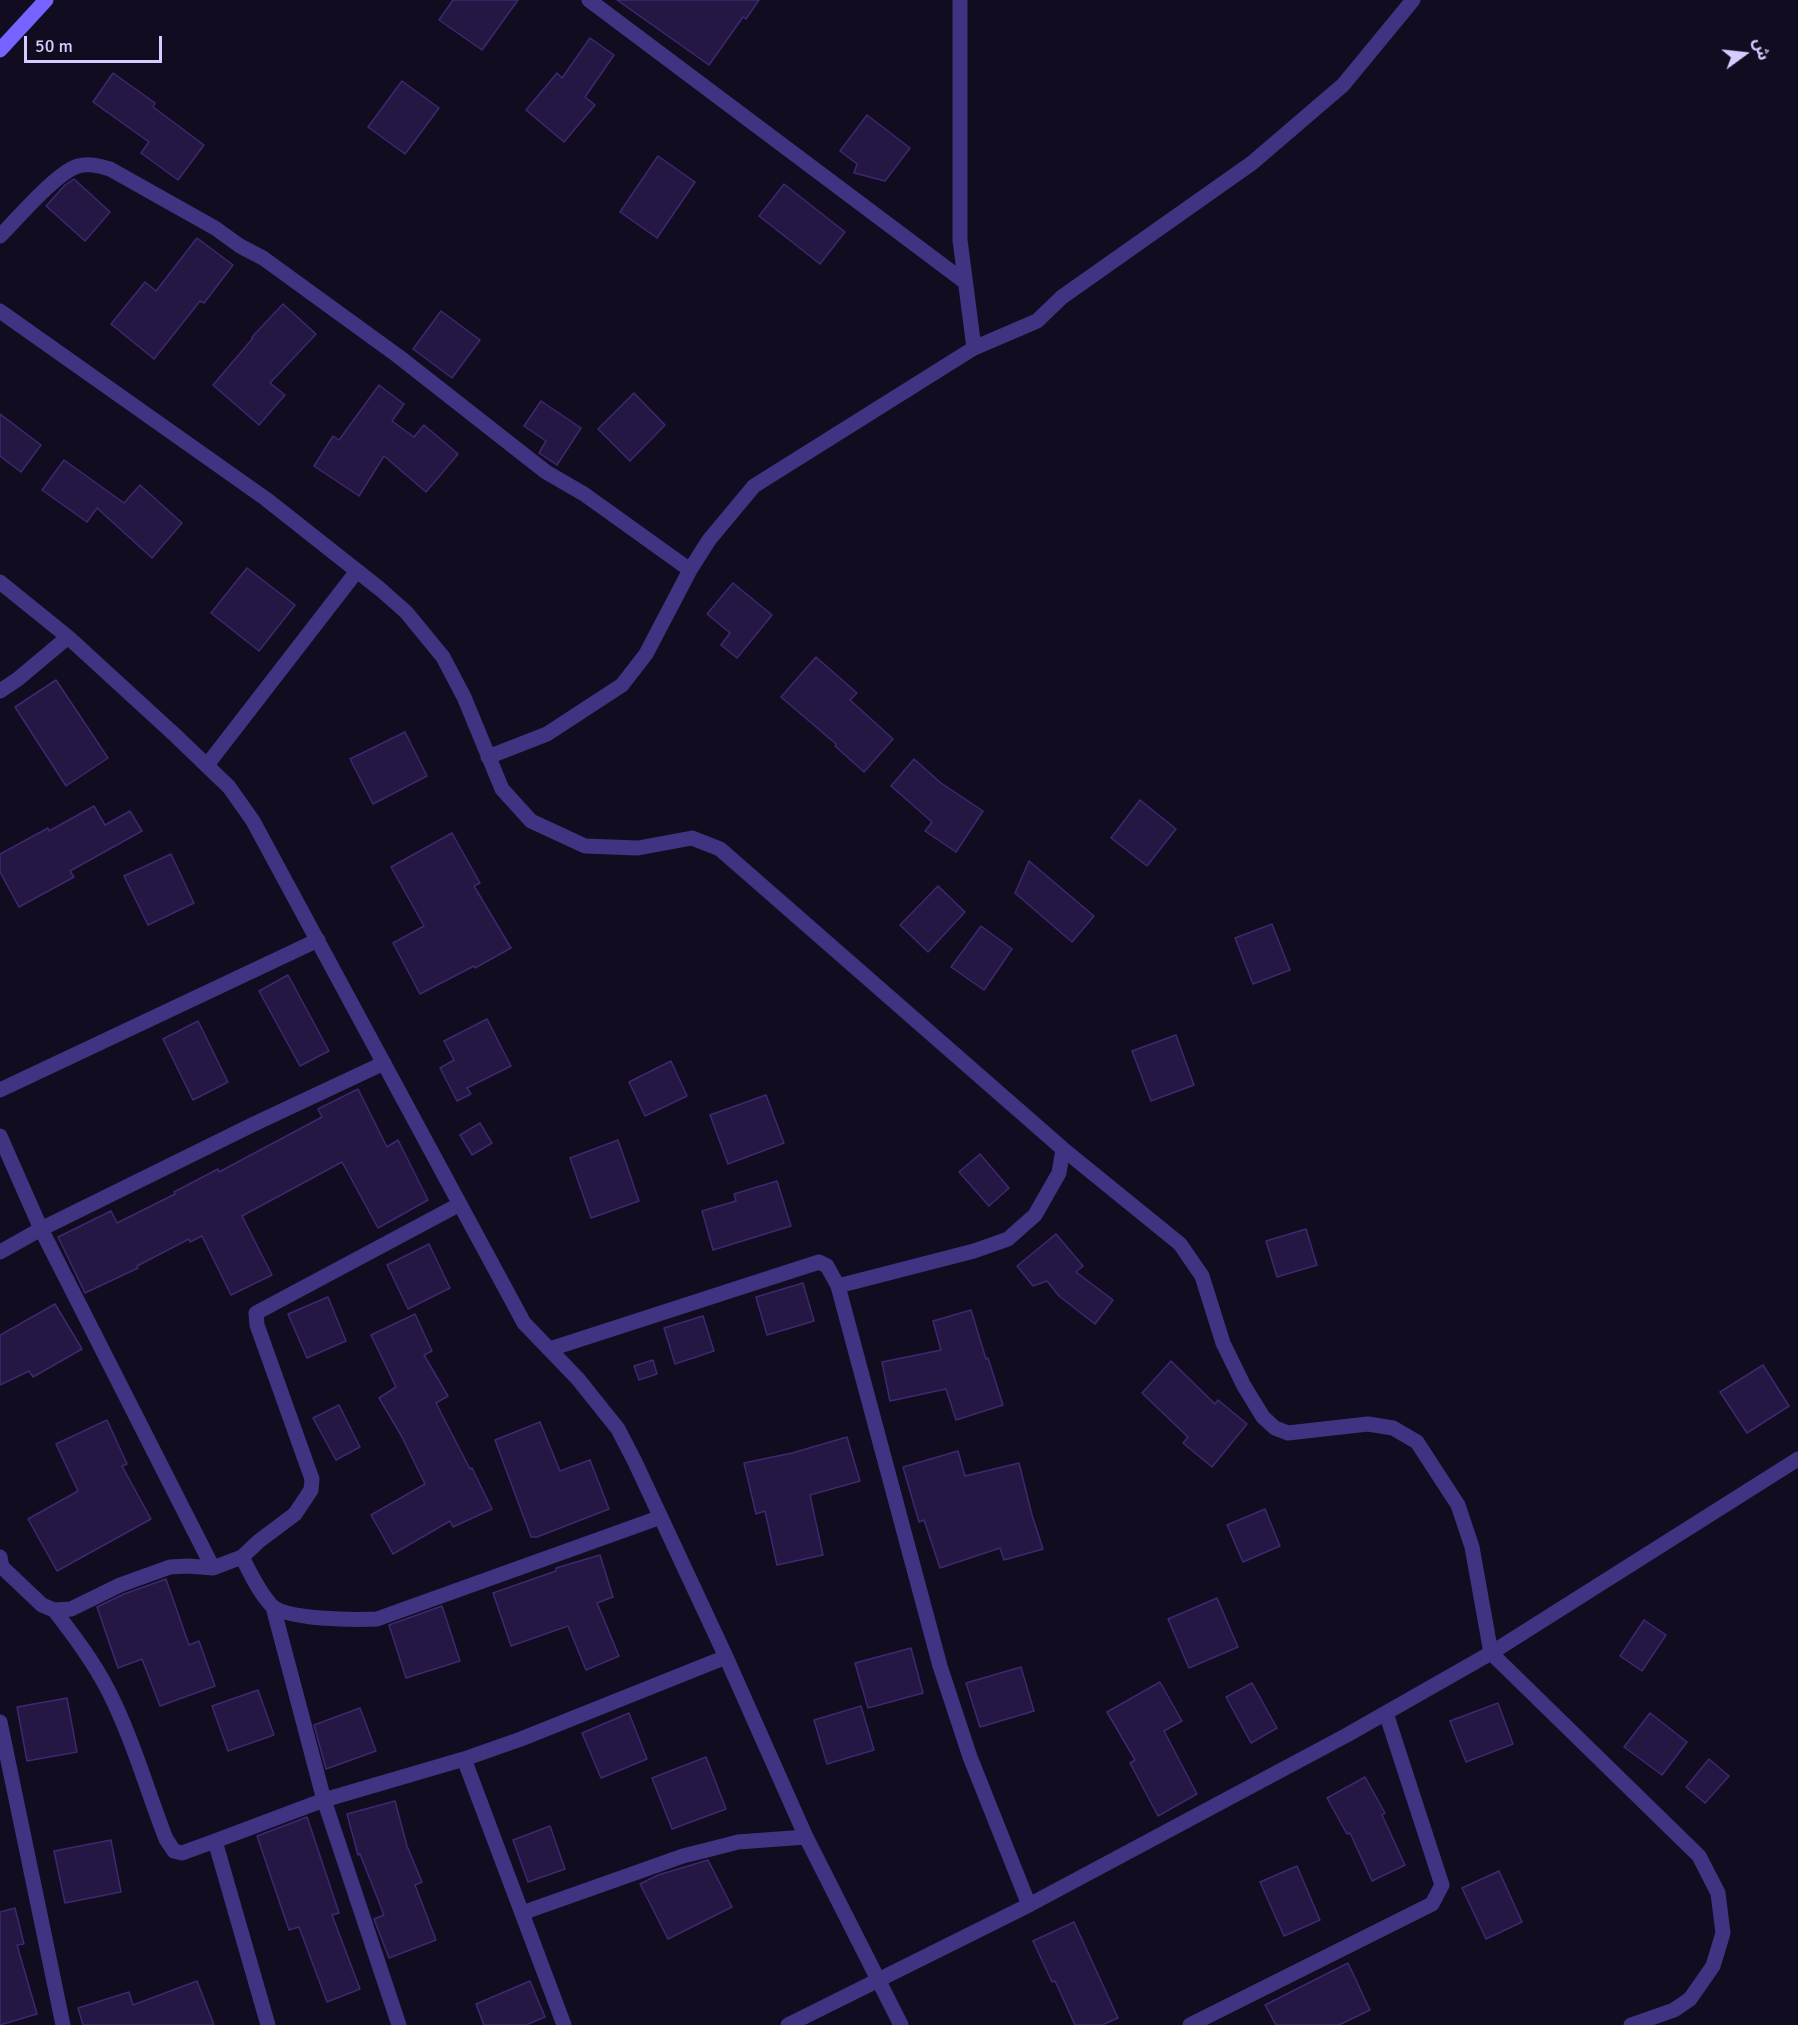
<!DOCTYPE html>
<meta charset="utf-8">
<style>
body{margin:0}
#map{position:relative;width:1798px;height:2025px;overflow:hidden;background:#120c21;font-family:Signika,"Noto Sans Arabic",sans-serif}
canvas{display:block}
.north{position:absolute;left:1714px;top:24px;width:60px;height:60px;-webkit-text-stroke:4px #120c21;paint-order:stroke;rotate:75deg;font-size:16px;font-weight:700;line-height:24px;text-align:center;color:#d7ccff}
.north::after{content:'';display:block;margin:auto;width:21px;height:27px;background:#d7ccff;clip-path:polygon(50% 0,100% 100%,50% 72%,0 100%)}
.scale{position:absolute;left:24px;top:36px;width:138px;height:27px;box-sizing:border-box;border:3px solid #d7ccff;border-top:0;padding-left:8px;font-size:18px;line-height:21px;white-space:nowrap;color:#d7ccff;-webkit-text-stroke:4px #120c21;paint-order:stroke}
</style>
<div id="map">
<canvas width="1798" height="2025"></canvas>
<div class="north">ش</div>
<div class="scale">50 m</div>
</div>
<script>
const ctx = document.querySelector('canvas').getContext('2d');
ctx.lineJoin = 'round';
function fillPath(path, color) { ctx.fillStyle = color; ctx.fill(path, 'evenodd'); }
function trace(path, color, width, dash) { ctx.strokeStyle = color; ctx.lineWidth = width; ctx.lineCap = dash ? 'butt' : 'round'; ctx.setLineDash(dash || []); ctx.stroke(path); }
const building = new Path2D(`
 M453,0h65l-36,50 -43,-30z
 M617,0h142l-13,19 -3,-2 -34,48z
 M590,38l24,17 -29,42 10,8 -31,37 -38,-32 31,-37 5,5z
 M113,73l42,30 -2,4 51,38 -26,35 -37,-27 8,-11 -56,-40z
 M402,81l37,27 -34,46 -37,-27z
 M867,115l43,33 -25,33 -31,-8 3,-9 -17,-13z
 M658,156l37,26 -38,56 -37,-26z
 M74,179l36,33 -25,29 -39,-35 19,-21z
 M784,184l61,48 -25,32 -61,-48z
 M197,238l36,27 -29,38 -4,-2 -46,58 -43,-35 34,-42 11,9z
 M283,304l33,30 -46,49 15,12 -26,30 -46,-40 40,-47 -1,-1z
 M441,311l39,29 -28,38 -39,-29z
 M379,385l25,19 -12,17 22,16 10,-12 34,29 -32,38 -42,-36 -25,40 -45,-30 19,-30 6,4z
 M634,393l31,32 -35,36 -32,-32z
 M541,401l40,27 -24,37 -18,-12 7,-12 -22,-15z
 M0,414l41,31 -20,27 -21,-16z
 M64,460l60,43 16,-18 42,38 -30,35 -55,-50 -10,14 -45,-32z
 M247,568l48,37 -36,46 -48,-38z
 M733,583l39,32 -35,43 -16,-13 9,-12 -23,-19z
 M816,657l41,36 -7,7 43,39 -29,33 -29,-26 1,-2 -55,-47z
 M56,680l52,78 -42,28 -51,-79z
 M405,732l22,44 -54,28 -23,-45z
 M914,759l27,24 42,28 -27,41 -31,-21 7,-9 -41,-36z
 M1140,800l36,29 -29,37 -36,-28z
 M94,806l11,19 25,-14 12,20 -72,40 4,6 -55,30 -19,-35v-18l48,-26 1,3z
 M452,833l28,50 -6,3 37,62 -36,20 -1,-2 -54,28 -27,-51 31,-17 -33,-59z
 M171,854l23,49 -46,22 -24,-49z
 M1029,861l65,55 -22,26 -57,-49z
 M938,886l27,26 -37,40 -28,-27z
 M1272,924l18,46 -37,14 -18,-46z
 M981,926l31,23 -28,41 -33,-23z
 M288,975l41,76 -29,15 -41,-75z
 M487,1019l24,47 -44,22 4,6 -14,7 -17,-33 14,-8 -10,-19z
 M198,1021l30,61 -35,18 -30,-61z
 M1176,1035l18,50 -43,16 -19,-50z
 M671,1061l16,35 -42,20 -16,-34z
 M358,1089l29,58 11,-7 30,60 -50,28 -36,-66 -100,54 30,59 -41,20 -29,-59 -12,6 -1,-3 -52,27 1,2 -53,25 -27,-56 53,-26 6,12 58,-29 -1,-2 44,-23 1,3 103,-55 -4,-8z
 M766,1095l18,48 -56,21 -18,-49z
 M480,1123l12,20 -20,12 -12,-20z
 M618,1140l21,61 -48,17 -21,-60z
 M980,1154l29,34 -20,18 -30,-34z
 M777,1181l14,45 -78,24 -11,-39 34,-10 -2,-7z
 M1306,1229l11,36 -40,12 -11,-36z
 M1056,1234l27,32 -7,6 37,28 -18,24 -36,-28 -12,-15 -14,5 -16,-20z
 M429,1244l21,44 -42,21 -21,-44z
 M803,1283l11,38 -47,14 -11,-38z
 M328,1297l18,44 -39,17 -19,-44z
 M55,1304l27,45 -49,28 -4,-6 -29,14v-50z
 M971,1310l15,49 2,-1 15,47 -47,15 -10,-31 -56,12 -8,-39 59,-12 -8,-29z
 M415,1314l17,37 -8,4 24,41 -12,7 34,66 2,-1 20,41 -39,18 -3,-6 -57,33 -22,-39 54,-31 -23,-47 -23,-39 17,-11 -25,-52z
 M703,1316l11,35 -39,13 -11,-36z
 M653,1360l4,14 -18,6 -5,-14z
 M1171,1361l44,43 3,-4 29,24 -35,43 -29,-24 5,-6 -46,-44z
 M1763,1365l26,41 -42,27 -27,-41z
 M339,1405l21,42 -24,13 -23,-42z
 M107,1420l20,44 -5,2 29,53 -94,52 -29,-52 50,-28 -22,-47z
 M540,1422l20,49 30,-11 19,49 -72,28h-6l-36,-97z
 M847,1437l13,44 -50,14 13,60 -46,10 -12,-54 -9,3 -12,-51 48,-10z
 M958,1451l7,25 54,-13 13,52 11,34 -39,11 -4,-12 -60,20 -16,-48 -5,2 -16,-55z
 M1265,1509l15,37 -37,16 -16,-37z
 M600,1555l13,42 -16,6 22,53 -33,14 -18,-44 -57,20 -18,-53 63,-22v-3z
 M166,1579l23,66 10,-4 16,45 -55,20 -18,-47 -24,9 -21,-61 27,-13z
 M1217,1598l21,49 -49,21 -21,-49z
 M442,1606l18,55 -54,17 -17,-53z
 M1644,1620l22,15 -24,36 -22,-15z
 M911,1648l12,45 -55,15 -13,-45z
 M1021,1667l13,44 -54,16 -14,-44z
 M1160,1682l22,39 -18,10 33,63 -39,22 -28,-53 5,-3 -28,-48z
 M1252,1683l25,45 -26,15 -25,-46z
 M258,1690l16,45 -46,16 -16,-45z
 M67,1698l10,54 -50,9 -10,-54z
 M1498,1703l15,41 -47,18 -16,-41z
 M861,1706l13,44 -47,14 -13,-44z
 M360,1708l16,43 -50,18 -12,-44z
 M629,1713l18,46 -46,19 -19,-45z
 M1650,1713l37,29 -25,33 -38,-28z
 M706,1757l20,52 -54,20 -20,-51z
 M1709,1759l20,17 -24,27 -19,-16z
 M1365,1777l20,36 -3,2 23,50 -33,16 -22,-48 -3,1 -20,-36z
 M395,1801l12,45 15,36 -7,3 21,55 -47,18 -15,-39 10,-4 -24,-61 -2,1 -11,-41z
 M307,1817l32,96 -7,2 28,74 -33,13 -28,-75 -10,3 -32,-94z
 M550,1826l15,43 -37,13 -15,-42z
 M111,1840l10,52 -56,11 -11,-52z
 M708,1860l24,47 -64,32 -28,-55 18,-9z
 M1297,1866l23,54 -36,16 -24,-54z
 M1499,1871l23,51 -36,17 -24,-51z
 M15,1908l9,36 -7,1 20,69 -37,11v-113z
 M1074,1922l44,96 -16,7h-27l-20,-44 -3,1 -19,-41z
 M1348,1963l22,47 -31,15h-63l-11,-20z
 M197,1981l17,44h-131l-5,-17 51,-16 4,13z
 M530,1981l15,36 -19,8h-42l-8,-21z`);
fillPath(building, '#251743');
trace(building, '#3e2870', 1.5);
trace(new Path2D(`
 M589,0l376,282
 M960,0v240l14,108
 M0,236c17,-17 57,-64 78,-70 11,-3 21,0 32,3l105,59 25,18 23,12 135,98 148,116 38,22 106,76
 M0,311l266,188 114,90 26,23 37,45 21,40 38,92 29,32 54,25 53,2 54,-10 28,11 343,300 -4,24 -24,42 -27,24 -34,12 -136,35
 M0,582l68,55 108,99 53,51 24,34 271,502 54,56 40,50 17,33 91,195 80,180 95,188
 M0,691l18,-12 50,-42
 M488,757l59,-23 75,-49 24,-31 44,-84 19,-30 45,-54 220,-138 63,-27 25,-24 190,-134 91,-78 70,-85
 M207,765l150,-194
 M0,1090l318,-150
 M0,1136l41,93 172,339
 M1063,1149l117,95 22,32 21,67 21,43 19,31 12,11 13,5 80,-9 25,4 24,14 41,63 14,42 19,106 208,203 19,37 5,40 -10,33 -23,33 -16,11 -43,15
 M0,1252l41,-23 213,-105 130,-61
 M550,1349l269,-87 8,4 11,20 102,380 30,91 59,148
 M0,1557l2,10 40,38 12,5 17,-1 49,-24 50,-18 19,-1 24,2 29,-11 17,-16 36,-27 16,-24 1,-11 -55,-154 -1,-12 204,-109
 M242,1557c8,16 17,35 29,48 14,15 85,15 106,14l284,-102
 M273,1607l51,193 75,225
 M54,1610c20,26 39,51 54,80 24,47 39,100 58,149l8,12 8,2 33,-12 53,184
 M0,1722l63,303
 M464,1759l100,266
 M215,1841l109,-41 140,-41 57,-20 205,-82
 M522,1913l161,-57 28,-7 27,-7 68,-5
 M788,2025l241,-120 318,-170 144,-82 307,-194
 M1190,2025l242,-121 10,-19 -56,-172`), '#403482', 15);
trace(new Path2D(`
 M0,50l46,-50`), '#7763ff', 15);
</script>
